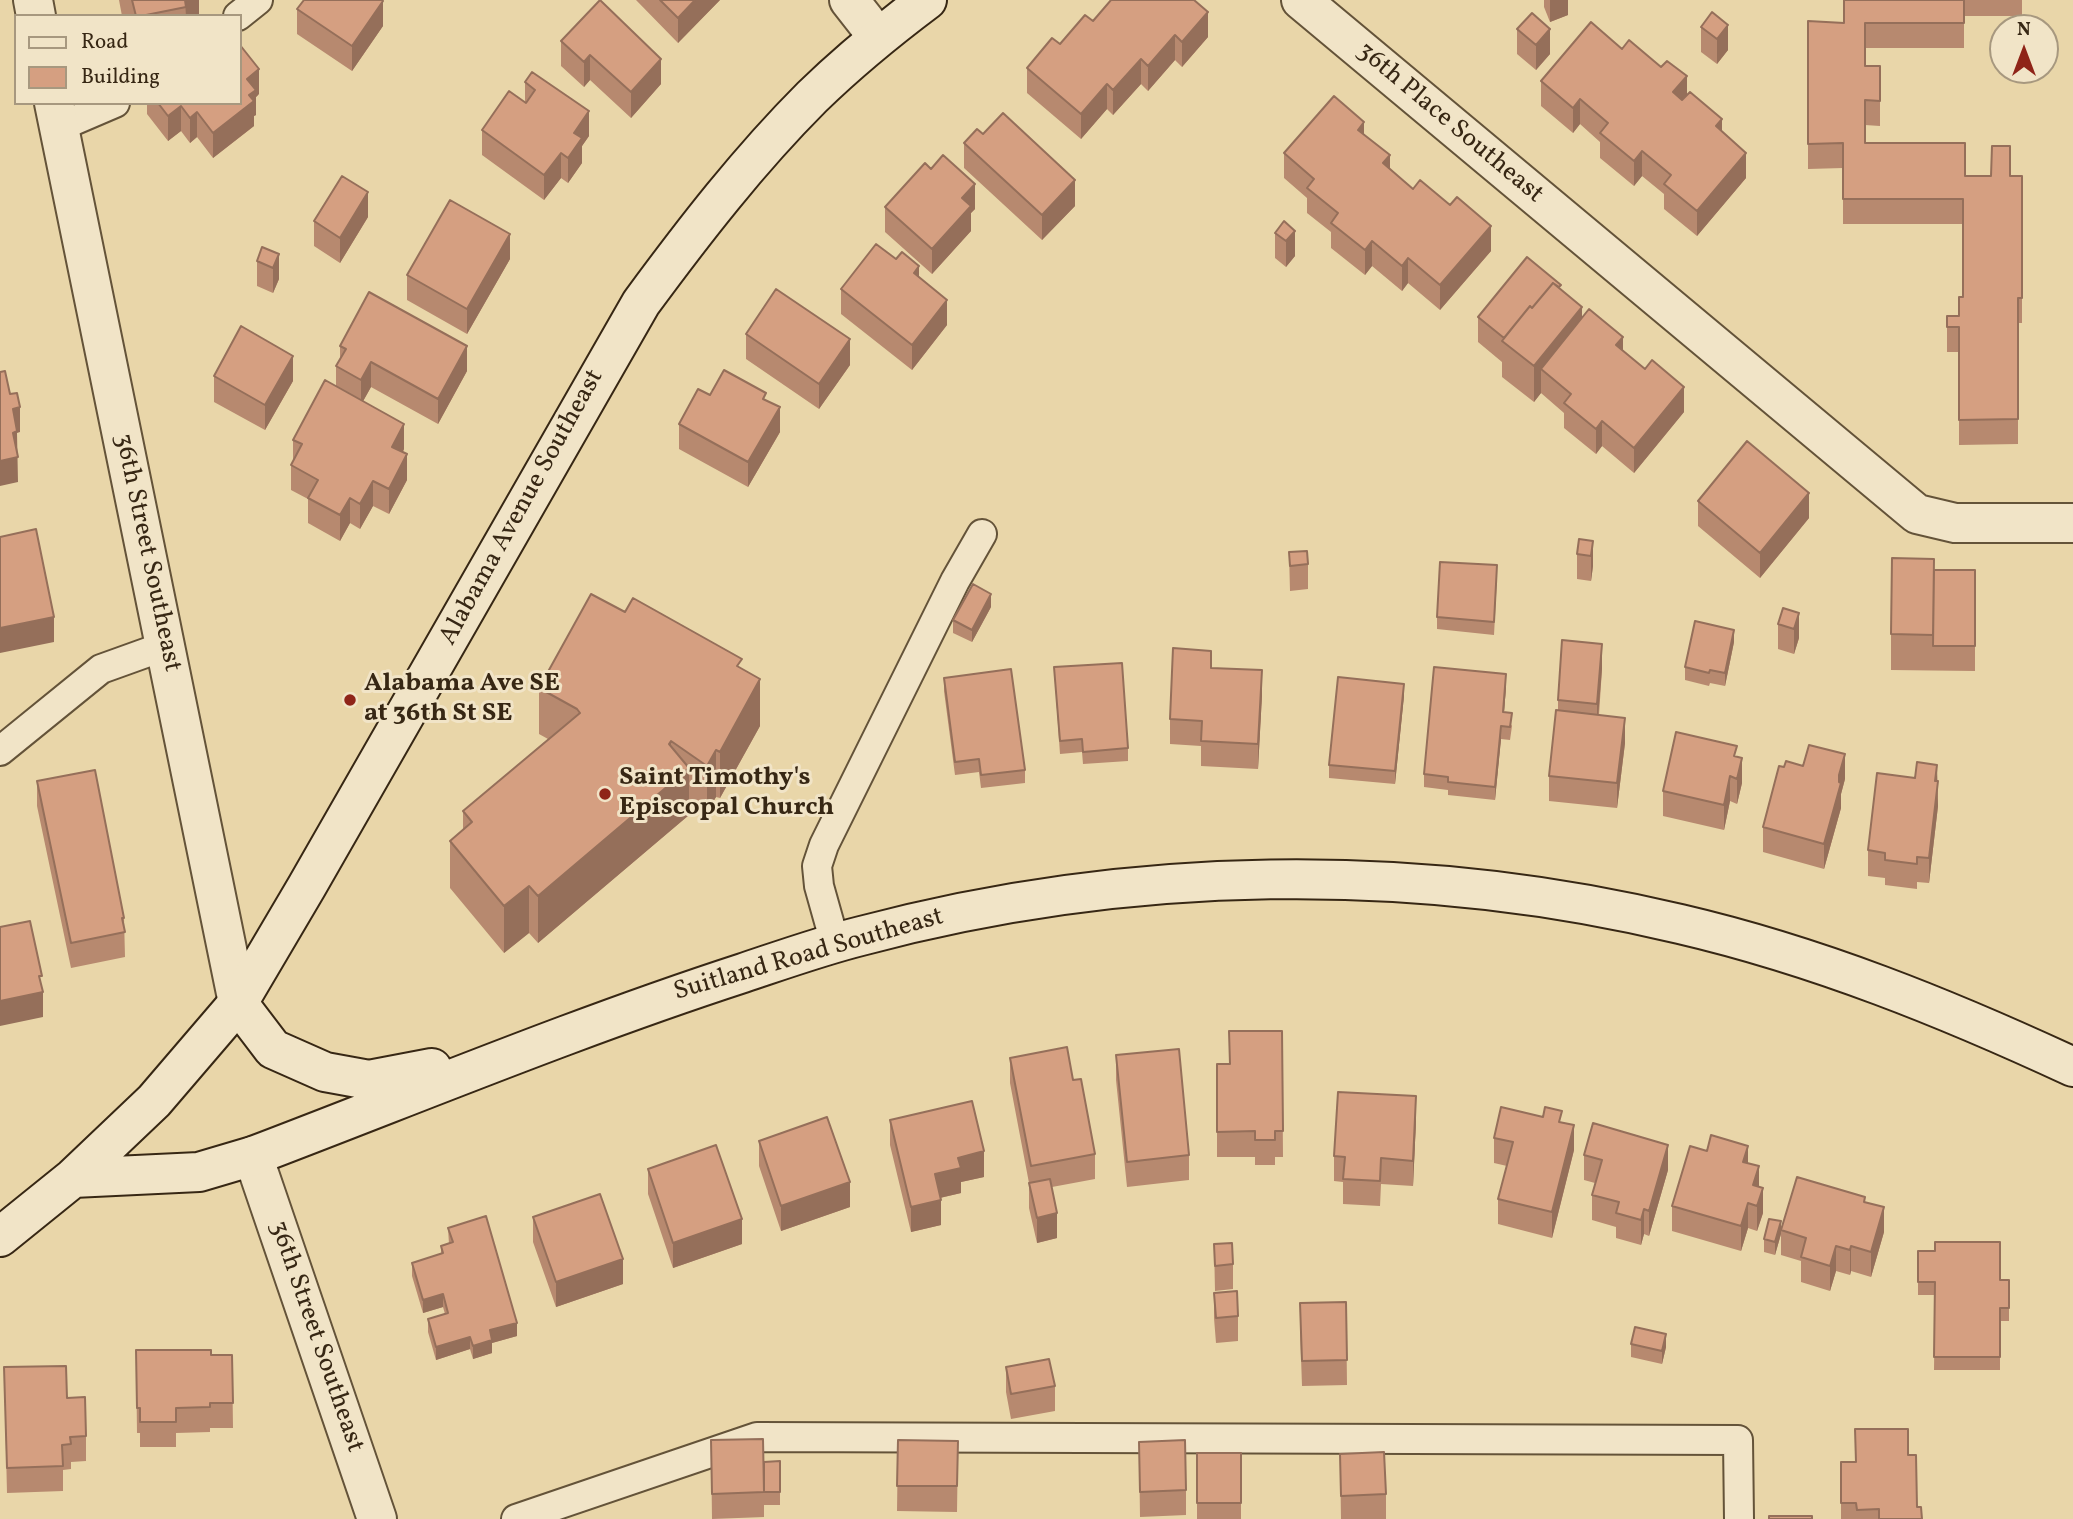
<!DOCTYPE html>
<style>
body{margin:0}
#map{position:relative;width:2073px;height:1519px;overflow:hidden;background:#e9d6a9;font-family:Vollkorn,serif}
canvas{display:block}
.legend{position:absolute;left:14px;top:14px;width:228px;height:91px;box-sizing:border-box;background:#f1e4c7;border:2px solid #a7987f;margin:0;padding:9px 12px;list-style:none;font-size:21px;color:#372714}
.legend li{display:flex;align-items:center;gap:14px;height:35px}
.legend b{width:35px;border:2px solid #a7987f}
.north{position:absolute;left:1989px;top:14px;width:70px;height:70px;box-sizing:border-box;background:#f1e4c7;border:2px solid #a7987f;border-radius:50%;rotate:0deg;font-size:19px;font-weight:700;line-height:28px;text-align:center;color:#372714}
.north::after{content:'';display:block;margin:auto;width:24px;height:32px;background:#8f2418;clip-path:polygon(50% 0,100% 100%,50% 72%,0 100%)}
</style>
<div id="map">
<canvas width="2073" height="1519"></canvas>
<ul class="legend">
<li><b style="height:9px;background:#f1e4c7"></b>Road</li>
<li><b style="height:19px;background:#d59f81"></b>Building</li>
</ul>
<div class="north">N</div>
</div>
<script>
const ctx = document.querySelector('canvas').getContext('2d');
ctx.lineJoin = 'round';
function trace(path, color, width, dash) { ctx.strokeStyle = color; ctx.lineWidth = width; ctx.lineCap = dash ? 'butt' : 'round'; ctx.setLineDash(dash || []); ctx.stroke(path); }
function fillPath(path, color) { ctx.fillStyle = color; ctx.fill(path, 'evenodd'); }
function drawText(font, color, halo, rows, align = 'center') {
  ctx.font = font + ' Vollkorn,serif'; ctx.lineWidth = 6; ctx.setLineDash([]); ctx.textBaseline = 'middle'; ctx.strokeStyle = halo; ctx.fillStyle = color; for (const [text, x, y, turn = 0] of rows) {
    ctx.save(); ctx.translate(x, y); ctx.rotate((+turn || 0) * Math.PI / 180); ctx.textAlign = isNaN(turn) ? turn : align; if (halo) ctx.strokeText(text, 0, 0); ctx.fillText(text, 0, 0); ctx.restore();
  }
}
const service = new Path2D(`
 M238,16l20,-16
 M59,127l56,-24
 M0,751l101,-82 64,-23
 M835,943l-16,-57 -2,-20 7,-21 131,-264 27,-47
 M516,1519l241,-82 981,3 1,79`);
const minor = new Path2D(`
 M33,0l3,16
 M849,0l29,37
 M1301,0l616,514 38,9h118
 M54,103l184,900
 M253,1156l124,363`);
const secondary = new Path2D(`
 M238,1003l35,46 52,23 44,8 63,-12
 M73,1178l126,-6 54,-16c163,-62 324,-129 490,-183 39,-13 78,-27 118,-37 266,-71 552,-76 819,-12 137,32 266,84 393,143
 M0,1237l73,-59 81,-77 84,-98 69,-117 334,-583c53,-72 108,-143 171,-206 36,-35 75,-67 115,-97`);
trace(service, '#645339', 32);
trace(minor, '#645339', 42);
trace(secondary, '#372714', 42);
trace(service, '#f1e4c7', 28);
trace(minor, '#f1e4c7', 38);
trace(secondary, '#f1e4c7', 38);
fillPath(new Path2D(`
 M119,0h80v16h-77z
 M636,0h84l-42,43z
 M1544,0h24v15l-18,7 -6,-15z
 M1844,0h178v16h-58v32h-99v18h15v60l-15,-1v18l100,33h57v147h-4v121l-59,1v-93h-12v-36h12l4,-19v-73h-120v-56l-35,1v-148l36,2z
 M297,9l86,17 -31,45 -55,-37z
 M1712,12l16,38 -11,14 -16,-12v-25z
 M1093,21l115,16 -26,30 -7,-7 -27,31 -7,-7 -28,31 -6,-6 -26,30 -54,-46v-25l33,-24z
 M1517,29l33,25 -14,16 -19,-16z
 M561,41l100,43 -30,34 -41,-38 -6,7 -23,-21z
 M1622,49l65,45 35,38 24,46 -49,58 -33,-27v-15l-22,-18 -8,10 -34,-28v-16l-20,-18 -7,9 -32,-27v-25z
 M532,72l57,64 -7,10v17l-14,20 -7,-5 -17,22 -62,-45v-25l43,-28v-20z
 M259,94l-3,3v18l-2,1v10l-41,32 -16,-21 -7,6 -9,-12 -13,10 -21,-27v-11h93z
 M983,134l92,72 -33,34 -78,-72v-25z
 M1364,135l26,34 23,20 78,62 -51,59 -32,-27 -6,8 -30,-25 -7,9 -34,-27v-16l-24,-19v-15l-23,-20v-25z
 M931,169l44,40 -4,4v18l-39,43 -47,-42v-25z
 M368,217l-28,46 -26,-17v-25z
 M1284,221l11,35 -9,11 -11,-9v-25z
 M262,247l17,32 -6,14 -16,-7v-25z
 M510,259l-43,75 -60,-34v-25z
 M896,259l23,18 28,48 -35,45 -71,-56v-25z
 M1561,289l21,29 41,32 61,62 -50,61 -32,-27 -6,8 -32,-26v-15l-23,-20 -7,9 -32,-25v-15l-24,-20v-25z
 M746,334l104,31 -31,44 -73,-50z
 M340,346l127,25 -29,53 -67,-37 -8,14 41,48 -1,3 4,28 -18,34 -16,-8 -13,23 -10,-6 -10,18 -32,-18v-24l-17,-9v-25l2,-3v-22l43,-54v-20l4,-6z
 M214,376l79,5 -28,49 -51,-28z
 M710,395l56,5 14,32 -32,55 -69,-38v-25z
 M1698,501l111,17 -49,60 -62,-52z
 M1593,541v25l-2,15 -14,-2v-25z
 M1289,552l19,12v25l-18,2z
 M1934,570h41v101l-84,-1v-36z
 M1497,578l-3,57 -57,-6v-12z
 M991,607l-19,35 -19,-9v-13z
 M1783,608l16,30 -5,16 -16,-5v-25z
 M625,612l117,57 18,57 -40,72 -4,-1 -9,15 -18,-12v15l-151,128 -9,-10 -25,20 -54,-65v-47l13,-11v-19l85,-72 -9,-5v-46z
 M1734,642l-9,44 -15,-3 -1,3 -24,-6v-13z
 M1054,667l74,81v13l-45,3 -1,-12 -22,2z
 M1211,668l51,27 -4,74 -57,-3v-20l-31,-2v-25z
 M1602,669l-3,46 26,28 -8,65 -68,-7v-25l9,-66v-10z
 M944,678l81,92v13l-44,5 -2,-16 -24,3 -11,-84z
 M1506,687l-2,25 8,14 -2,14 -9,-1 -6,61 -47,-5v-5l-24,-3v-13z
 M1404,696l-9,88 -66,-6v-13z
 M1737,757l5,26 -5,21 -7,-3 -6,29 -61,-14v-25z
 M1845,779l-4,15v14l-17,61 -61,-17v-25z
 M37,781l87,137 1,39 -54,11 -34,-162z
 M1937,781l1,25 -9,77 -12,-1v7l-32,-4v-7l-17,-2v-26z
 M1282,1031l1,126h-8v8h-20v-8h-38v-93h12z
 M1116,1055l73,100v25l-62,7 -11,-107z
 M1010,1058l63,22 22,74v25l-43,8 5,51 -20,5 -8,-35v-25l-19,-100z
 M890,1120l94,57 -23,5v11l-21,5 1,27 -30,7 -21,-87z
 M1416,1121l-3,65 -32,-2 -1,22 -37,-2v-22l-9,-1v-25z
 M1562,1123l12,27 -22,88 -54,-14v-25l9,-33 -13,-3v-25z
 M759,1141l91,66 -69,24 -22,-65z
 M1584,1155l84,15 -19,66 -5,-2 -3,11 -25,-7v-11l-24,-7v-25l3,-12 -11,-3z
 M1748,1163l11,23 4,27 -6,18 -9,-3 -7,23 -69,-20v-25z
 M648,1169l94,75 -69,24 -25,-74z
 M1865,1202l19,30 -13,45 -20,-6 -1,4 -14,-4 -6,20 -29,-9v-21l-20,-6v-25z
 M533,1217l90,67 -67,23 -23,-65z
 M448,1228l69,108 -25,7v10l-19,6 -3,-10 -34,11 -8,-28v-13l17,-5 -2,-7 -20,6 -11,-37v-13l29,-9v-8l8,-2z
 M1781,1234l-6,21 -11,-3v-13z
 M1214,1244l19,20v25l-18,2z
 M1918,1251l82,29h9v41h-9v49h-66l1,-75h-17z
 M1214,1293l24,23v25l-22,2 -2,-25z
 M1346,1302l1,83 -45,1 -2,-58z
 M1631,1344l35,3 -4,17 -31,-7z
 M136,1350l75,5h21l1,73h-23v4l-34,1v14h-36v-14h-3z
 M4,1367l63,31 19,38v25l-15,1v7l-8,1v21l-56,2z
 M1006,1367l49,19v25l-44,8 -5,-27z
 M711,1440l53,22 16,-1v44h-16v12l-52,2z
 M898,1440l60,1 -1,71 -60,-1z
 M1139,1442l47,48v25l-46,2z
 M1197,1453h44v66h-44z
 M1340,1454l46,40v25h-45z
 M1908,1455l9,52 5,12h-81v-57h14z`), '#b7896f');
fillPath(new Path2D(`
 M185,0h14v16h-13z
 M695,0h25l-42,43v-25z
 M1550,0h18v15l-18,7z
 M383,1v25l-31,45v-25z
 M1208,12v25l-26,30v-25z
 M1728,25v25l-11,14v-25z
 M1550,29v25l-14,16v-25z
 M1175,35v25l-27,31v-25z
 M590,55v25l-6,7v-25z
 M661,59v25l-30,34v-26z
 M1141,59v25l-28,31v-25z
 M259,69v25l-3,3v18l-2,1v10l-41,32v-25l34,-54z
 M1687,76v25l-14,17v-26z
 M1107,84v25l-26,30v-25z
 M1580,99v25l-7,9v-25z
 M181,106v25l-13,10v-25z
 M589,111v25l-7,10v17l-14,20v-25l6,-25z
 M197,112v25l-7,6v-25z
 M1722,119v25l-6,-18z
 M1364,122v25l-6,-17z
 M1642,151v25l-8,10v-25z
 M561,153v25l-17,22v-25z
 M1746,153v25l-49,58v-25z
 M1390,155v25l-7,-17z
 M1075,180v26l-33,34v-25z
 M975,184v25l-4,4v18l-39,43v-25l30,-51z
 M368,192v25l-28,46v-25z
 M1491,226v25l-51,59v-25z
 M1295,231v25l-9,11v-26z
 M510,234v25l-43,75v-25z
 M1372,241v25l-7,9v-25z
 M279,254v25l-6,14v-25z
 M1408,258v25l-6,8v-25z
 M919,266v25l-5,-18z
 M947,300v25l-35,45v-25z
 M1582,307v36l-41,26v24l-7,9v-36z
 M1623,337v25l-7,-17z
 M850,339v26l-31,44v-25z
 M467,346v25l-29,53v-25z
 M293,356v25l-28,49v-25z
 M371,362v25l-10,18v-25z
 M1684,387v25l-50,61v-25z
 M20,407v25l-3,1 1,49 -18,4v-25l13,-52z
 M780,407v25l-32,55v-25z
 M1602,421v25l-6,8v-25z
 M404,424v25l-12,23v-25z
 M407,454v26l-18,34v-25z
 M373,481v25l-13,23v-25z
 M1809,493v25l-49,60v-25z
 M350,498v25l-10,18v-26z
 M1593,541v25l-2,15v-25z
 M991,594v13l-19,35v-12z
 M1799,613v25l-5,16v-25z
 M54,617v25l-54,11v-25z
 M1734,630v12l-9,44v-13z
 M1602,644v25l-5,60v-25z
 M1262,670v25l-4,74v-25z
 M1506,674v13l-3,38v-13z
 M760,679v47l-40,72v-46z
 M1404,684v12l-9,88v-13z
 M1625,718v25l-8,65v-25z
 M1501,726v13l-6,61v-13z
 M671,741v42l18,-15v47l-151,128v-47z
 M716,750v47l-9,15v-46z
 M1845,754v25l-4,15v14l-17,61v-25l15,-69z
 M1742,758v25l-5,21v-25z
 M1937,765l1,41 -9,77v-25z
 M1730,776v25l-6,29v-25z
 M529,886v47l-25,20v-47z
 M43,992v25l-43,9v-25z
 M1416,1096v25l-3,65v-25z
 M1574,1125v25l-22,88v-26z
 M1668,1145v25l-19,66v-25z
 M1748,1146v25l-5,-9z
 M984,1151v26l-23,5v11l-26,6v-25l23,-16z
 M1759,1166v25l-6,-6z
 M850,1182v25l-69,24v-25z
 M1763,1188v25l-6,18v-25z
 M941,1200v25l-30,7v-25z
 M1748,1203v25l-7,23v-25z
 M1884,1207v25l-13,45v-25z
 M1644,1209v25l-3,11v-25z
 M1057,1213v25l-20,5v-25z
 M742,1219v25l-69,24v-25z
 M1781,1221v13l-6,21v-13z
 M1836,1246v25l-6,20v-25z
 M1851,1246v25l-1,4v-25z
 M623,1259v25l-67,23v-25z
 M443,1294v13l-20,6v-13z
 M517,1323v13l-25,7v10l-19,6v-13l17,-16z
 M1666,1334v13l-4,17v-13z
 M470,1337v12l-34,11v-13z`), '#956f5a');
const building = new Path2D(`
 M132,0h53l1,7 -45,9h-5z
 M304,0h78l1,1 -31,45 -55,-37z
 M600,0l61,59 -30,33 -41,-37 -6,7 -23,-21z
 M660,0h35l-17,18z
 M1111,0h83l14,12 -26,30 -7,-7 -27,31 -7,-7 -28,31 -6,-6 -26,30 -54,-46 25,-30 8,6 25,-29 8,6z
 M1844,0h120v23h-99v43h15v35l-15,-1v43h100v33h26l1,-30h18v30h12v122h-4v121l-59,1v-93h-12v-11h12v-19h4v-98h-120v-56l-35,1v-123l36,2z
 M1712,12l16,13 -11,14 -16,-12z
 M1532,13l18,16 -14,16 -19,-16z
 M1591,22l31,27 7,-9 32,27 6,-6 20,15 -14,16 9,8 8,-8 32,27 -6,7 30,27 -49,58 -33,-27 7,-9 -29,-24 -8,10 -34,-28 8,-10 -28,-24 -7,9 -32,-27z
 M240,45l19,24 -12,10 9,11 -7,5 5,6 -41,32 -16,-21 -7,6 -9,-12 -13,10 -10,-13h82z
 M532,72l57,39 -15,22 8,5 -14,20 -7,-5 -17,22 -62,-45 27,-39 17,12 9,-13 -10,-8z
 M1334,96l30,26 -6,8 32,25 -7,8 30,26 7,-9 30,25 7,-8 34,29 -51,59 -32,-27 -6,8 -30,-25 -7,9 -34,-27 7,-10 -31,-25 7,-9 -30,-26z
 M1003,113l72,67 -33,35 -78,-72 13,-14 6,5z
 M943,155l32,29 -13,14 9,8 -39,43 -47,-42 40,-44 6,6z
 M342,176l26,16 -28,46 -26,-17z
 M450,200l60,34 -43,75 -60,-34z
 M1284,221l11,10 -9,10 -11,-8z
 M876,244l20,15 6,-7 17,14 -5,7 33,27 -35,45 -71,-56z
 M262,247l17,7 -6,14 -16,-7z
 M1527,257l34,28 -2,2 -6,-4 -21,25 -2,-2 -26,32 -26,-21z
 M1553,283l29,24 -48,59 -32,-25 28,-35 2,2z
 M776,289l74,50 -31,45 -73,-50z
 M369,292l98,54 -29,53 -67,-37 -10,18 -25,-14 10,-17 -6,-3z
 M1589,309l34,28 -7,8 29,24 7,-9 32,27 -50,61 -32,-27 -6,8 -32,-26 7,-9 -30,-25z
 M241,326l52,30 -28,49 -51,-29z
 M724,370l42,23 -3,6 17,8 -32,55 -69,-38 19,-35 12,6z
 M5,371l5,23 7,-1 3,14 -7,2 4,22 -4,2 5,24 -18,4v-89z
 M325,380l79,44 -12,23 15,7 -18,35 -16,-8 -13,23 -10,-6 -10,17 -32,-17 10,-18 -27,-15 11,-21 -9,-4z
 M1747,441l62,52 -49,60 -62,-52z
 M36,529l18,88 -54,11v-91z
 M1579,539l14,2 -2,15 -14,-2z
 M1307,551l1,13 -18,2 -1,-14z
 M1892,558l42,1 -1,76 -42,-1z
 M1440,562l57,3 -3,57 -57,-5z
 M1934,570h41v76h-42z
 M973,584l18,10 -19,36 -19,-10z
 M591,594l34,18 8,-14 109,61 -5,7 23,13 -40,73 -4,-2 -9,16 -36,-25 -2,3 20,24 -151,128 -9,-10 -25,20 -54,-65 22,-19 -9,-11 117,-98 -3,-4 -38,-21z
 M1783,608l16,5 -5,16 -16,-5z
 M1695,621l39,9 -9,43 -15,-3 -1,3 -24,-6z
 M1562,640l40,4 -5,60 -39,-4z
 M1173,648l38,3v17l51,2 -4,74 -57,-3 1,-20 -32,-2z
 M1122,663l6,85 -45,4 -1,-13 -22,2 -6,-74z
 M1434,667l72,7 -3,38 9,1 -2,14 -9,-1 -6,61 -47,-5v-5l-24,-3z
 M1011,669l14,101 -44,5 -2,-16 -24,3 -11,-84z
 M1338,677l66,7 -9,87 -66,-6z
 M1556,710l69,8 -8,65 -68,-7z
 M1676,732l61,14 -3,10 8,2 -5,21 -7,-3 -6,29 -61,-14z
 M1809,745l36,9 -6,21v7l2,1 -17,61 -61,-17 16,-61 5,1 2,-6 17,5z
 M1917,762l20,3 -2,16h3l-9,77 -12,-1v7l-32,-4v-7l-17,-3 9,-77 38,5z
 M95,770l29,148h-2l3,14 -54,11 -34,-162z
 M30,921l12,55h-3l4,16 -43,9v-74z
 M1229,1031h53l1,100h-8v9h-20v-9l-38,1v-68h13z
 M1067,1047l6,33 8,-1 14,75 -64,12 -21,-108z
 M1179,1049l10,106 -62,7 -11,-107z
 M1338,1092l78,4 -3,65 -32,-3 -1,23 -37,-2 2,-22 -11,-1z
 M972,1101l12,50 -26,7 3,10 -26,6 6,26 -30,7 -21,-87z
 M1501,1107l42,10 2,-10 17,4 -3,11 15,3 -22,87 -54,-13 15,-57 -19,-4z
 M827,1117l23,65 -69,24 -22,-65z
 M1593,1123l75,22 -19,66 -5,-2 -3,11 -25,-7 3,-11 -27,-7 10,-35 -18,-5z
 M1711,1135l37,11 -5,16 16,4 -6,19 10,3 -6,18 -9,-3 -7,23 -69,-20 18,-60 17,5z
 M716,1145l26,74 -69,24 -25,-74z
 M1797,1177l68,20 -1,5 20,5 -13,45 -20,-6 -1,4 -14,-4 -6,20 -29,-9 5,-19 -25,-8z
 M1050,1179l7,34 -20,5 -8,-35z
 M600,1194l23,65 -67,23 -23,-65z
 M486,1216l31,107 -27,7 2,10 -19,6 -3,-9 -34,10 -8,-28 20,-6 -5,-19 -20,6 -11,-37 31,-10 -2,-7 12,-4 -5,-14z
 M1769,1219l12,2 -6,21 -11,-3z
 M1935,1242h65v38h9v28h-9v49h-66l1,-75h-17v-31h17z
 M1232,1243l1,21 -18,2 -1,-22z
 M1237,1291l1,25 -22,2 -2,-25z
 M1346,1302l1,58 -45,1 -2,-58z
 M1635,1327l31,7 -4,17 -31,-7z
 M136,1350h75v5h21l1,48h-23v4l-34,1v14h-36v-14h-3z
 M1049,1359l6,27 -44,8 -5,-27z
 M66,1366l1,32 18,-1 1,39 -16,1 1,7 -9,1 1,21 -56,2 -3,-101z
 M1855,1429h53v26h8l1,52h4l1,12h-43v-10l-22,1 -1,-7h-15v-41h15z
 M763,1439l1,53 -52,2 -1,-54z
 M898,1440l60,1 -1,45h-60z
 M1185,1440l1,50 -46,2 -1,-50z
 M1384,1452l2,42 -45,2 -1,-42z
 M1197,1453h44v50h-44z
 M780,1461v31h-16v-30z
 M1769,1516h43v3h-43z`);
fillPath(building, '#d59f81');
trace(building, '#956f5a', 2);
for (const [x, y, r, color] of [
 [350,700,7,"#8f2418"],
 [605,794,7,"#8f2418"]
]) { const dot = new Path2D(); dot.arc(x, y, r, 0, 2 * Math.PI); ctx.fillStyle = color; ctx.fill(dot); trace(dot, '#f1e4c7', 2.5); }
drawText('26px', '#372714', '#f1e4c7', [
 ["36th Place Southeast",1449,124,40],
 ["Alabama Avenue Southeast",523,508,-61],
 ["36th Street Southeast",146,553,78],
 ["Suitland Road Southeast",809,956,-16],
 ["36th Street Southeast",315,1337,71]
]);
drawText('bold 26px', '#372714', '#f1e4c7', [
 ["Alabama Ave SE",364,685],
 ["at 36th St SE",364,715],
 ["Saint Timothy's",619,779],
 ["Episcopal Church",619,809]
], 'left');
</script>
